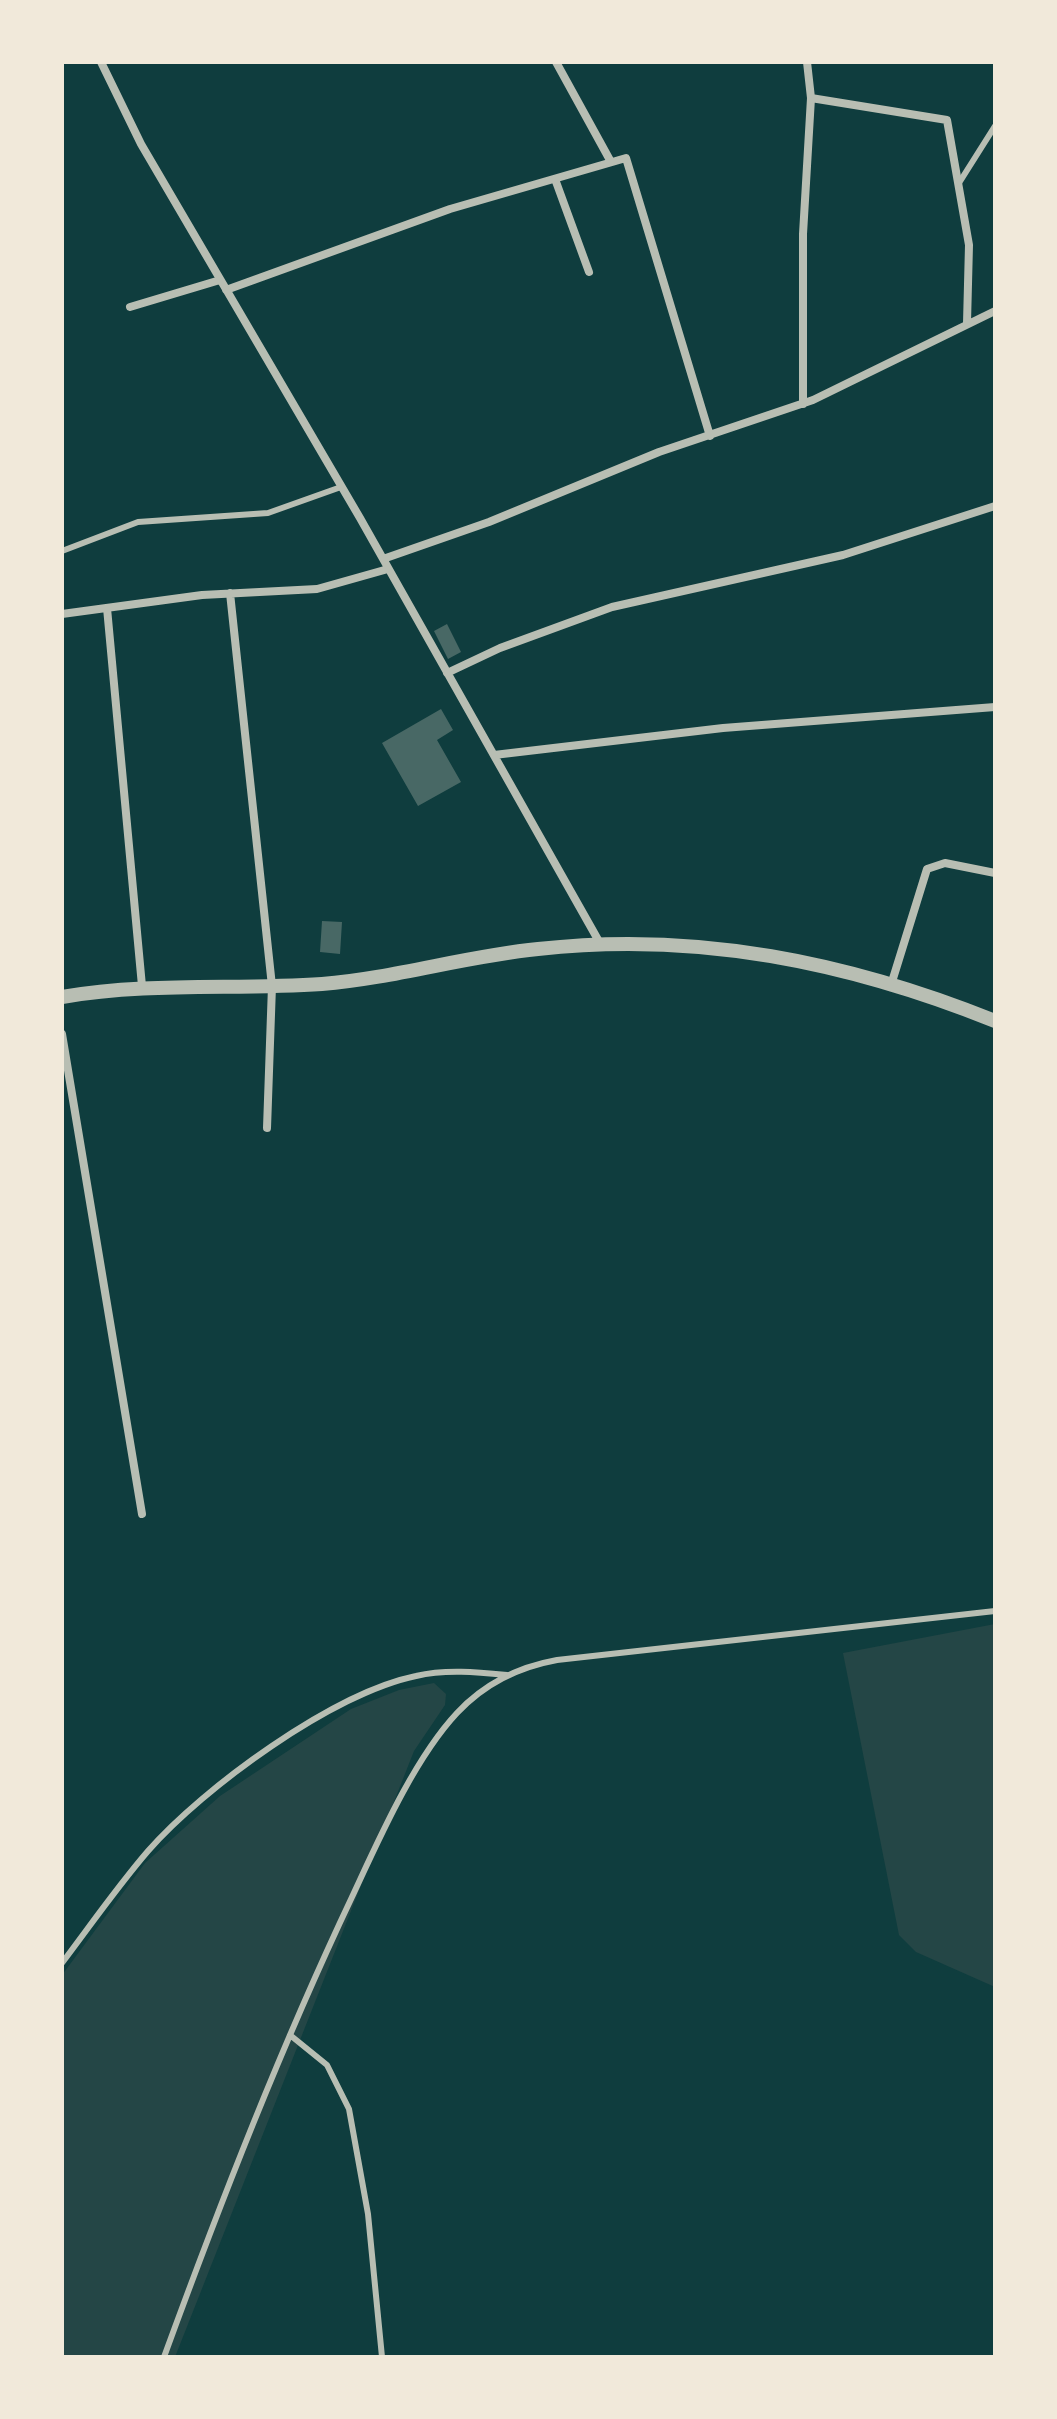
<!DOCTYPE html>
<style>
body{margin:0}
#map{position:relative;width:1057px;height:2419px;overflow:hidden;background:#0f3d3e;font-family:Mulish,sans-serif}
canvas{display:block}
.frame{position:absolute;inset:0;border:64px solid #f1e9da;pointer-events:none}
</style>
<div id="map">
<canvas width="1057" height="2419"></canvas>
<div class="frame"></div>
</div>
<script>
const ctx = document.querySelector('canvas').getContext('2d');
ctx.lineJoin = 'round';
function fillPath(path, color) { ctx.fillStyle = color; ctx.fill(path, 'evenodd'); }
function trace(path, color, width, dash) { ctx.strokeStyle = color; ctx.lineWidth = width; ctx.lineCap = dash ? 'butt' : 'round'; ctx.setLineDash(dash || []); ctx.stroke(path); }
fillPath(new Path2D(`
 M995,1624v363l-79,-35 -17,-17 -56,-282z
 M434,1683l12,11 -1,11 -31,46 -239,606h-113v-382l83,-112 75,-67 131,-87 48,-19z`), '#244646');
fillPath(new Path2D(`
 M447,624l14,28 -13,7 -14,-28z
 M441,709l12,21 -16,10 24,42 -43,24 -36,-63z
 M322,921l20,1 -2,32 -20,-2z`), '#486865');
trace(new Path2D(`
 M959,183l36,-57
 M62,551l76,-29 130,-9 73,-26
 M62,1963c28,-37 55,-76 86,-112 55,-63 185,-158 268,-175 29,-7 61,-4 91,-1
 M290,2035l37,30 22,44 19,105 14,143
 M164,2357c57,-156 117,-310 188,-460 27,-58 62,-138 105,-184 27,-29 61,-46 100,-53l438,-49`), '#b8beb3', 6);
trace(new Path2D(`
 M101,62l40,82 219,374 241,427
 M556,62l55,100
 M811,98l136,22 22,125 -2,78
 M555,179l34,93
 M226,290l224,-81 176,-51 84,278
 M130,307l90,-27
 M803,404v-170l8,-136 -4,-36
 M383,559l106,-37 170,-70 154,-52 182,-89
 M230,593l42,393 -5,142
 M107,608l35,378
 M62,614l140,-19 115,-6 71,-20
 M447,673l53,-25 112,-41 231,-52 152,-49
 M494,755l229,-27 272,-21
 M891,985l36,-116 18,-6 50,10
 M62,1034l80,480`), '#b8beb3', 8);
trace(new Path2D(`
 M62,997c87,-15 173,-7 260,-13 73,-6 144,-28 216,-35 159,-18 310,13 457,72`), '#b8beb3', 14);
</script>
